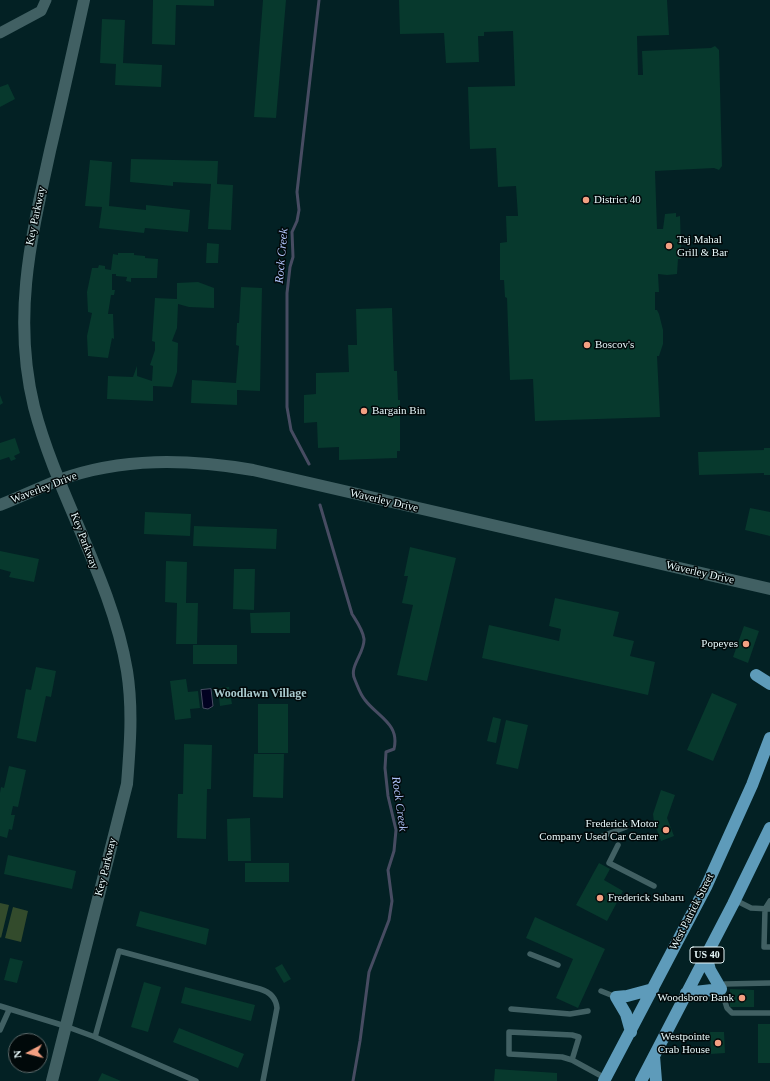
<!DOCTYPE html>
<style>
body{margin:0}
#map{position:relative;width:770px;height:1081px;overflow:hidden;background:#032124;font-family:Georgia,serif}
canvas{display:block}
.north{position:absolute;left:8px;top:1033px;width:40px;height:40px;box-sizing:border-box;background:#01090a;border:1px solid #5d696a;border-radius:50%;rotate:263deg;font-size:11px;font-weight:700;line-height:16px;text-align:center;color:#e7f8fa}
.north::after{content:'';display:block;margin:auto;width:14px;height:18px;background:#f3a082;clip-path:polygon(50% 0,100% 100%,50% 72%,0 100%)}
</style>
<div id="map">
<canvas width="770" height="1081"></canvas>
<div class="north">N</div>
</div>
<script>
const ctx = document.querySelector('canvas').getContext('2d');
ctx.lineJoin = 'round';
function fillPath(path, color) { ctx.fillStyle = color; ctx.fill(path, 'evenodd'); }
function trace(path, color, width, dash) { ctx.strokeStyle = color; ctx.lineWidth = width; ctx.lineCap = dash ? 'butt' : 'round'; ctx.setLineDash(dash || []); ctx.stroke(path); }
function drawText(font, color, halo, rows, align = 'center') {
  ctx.font = font + ' Georgia,serif'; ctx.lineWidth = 3; ctx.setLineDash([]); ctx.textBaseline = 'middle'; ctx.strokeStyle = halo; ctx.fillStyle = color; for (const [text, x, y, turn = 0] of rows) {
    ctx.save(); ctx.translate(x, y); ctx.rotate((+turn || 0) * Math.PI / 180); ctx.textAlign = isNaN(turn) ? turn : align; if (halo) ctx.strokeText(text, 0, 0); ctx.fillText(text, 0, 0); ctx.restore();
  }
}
fillPath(new Path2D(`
 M0,903l9,2 -8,33 -1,-1z
 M13,907l15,4 -7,31 -16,-4z`), '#334b2c');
const water = new Path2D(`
 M211,689l2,17 -5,3 -5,-1 -2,-18z`);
fillPath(water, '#020221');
trace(water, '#474c62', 1);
trace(new Path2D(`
 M309,464l-18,-34 -4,-23v-114l3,-26 3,-10 -1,-25 5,-11 2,-11 -2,-18 22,-192
 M320,505l32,109c5,8 11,16 12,25 1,14 -16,28 -9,41 3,7 5,14 10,20 13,17 35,24 29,49l-8,3 -1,16 3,28 8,34 -2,21 -6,19 4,31 -3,19 -20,52 -9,69 -7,40`), '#474c62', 3);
fillPath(new Path2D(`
 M153,0h61v6l-38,-1 -1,40 -23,-1z
 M263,0h23l-10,118 -22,-1z
 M399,0h268l2,35 -32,1 1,39h5l-1,-24 69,-3 4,-2 4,4 3,116 -3,4 -5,-2 -59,3 2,58h6l2,-15 11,-1v4l4,-1 1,32v11h-3l-1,15 -10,1 -9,-1 1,18h-8h4v18h2l2,4 4,16v14l-4,12h-2l3,61 -125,4 -2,-42 -23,1 -3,-82 -2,-1 -1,-17h-4v-37l7,-1 -1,-26h12l-2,-30 -18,1 -2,-39 -26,1 -2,-62 47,-1 -2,-55 -29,1v4h-6l1,26 -33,1 -2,-30 -44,1z
 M102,19l23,1 -2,43 39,2 -1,22 -46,-2 1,-21 -16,-1z
 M8,84l7,15 -15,8v-20z
 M131,159l87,2 -1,23 16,1 -2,45 -23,-1 3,-45 -38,-2v4l-43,-4z
 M90,160l22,2 -3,44 37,4v-5l44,5 -2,22 -43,-4 -1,5 -45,-5 3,-21 -17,-1z
 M207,243l12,1 -1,19h-12z
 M118,253h16v2l11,1v2l13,1 -1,19h-26v4l-5,-1 1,-4 -11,-1v-2h-4v16h3l-1,5h-3l-3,19h5l1,25 -2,-1 -4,20 -20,-2 -1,-20 5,-23 -4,-1 -1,-20 5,-24h6l1,-3 6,1v3l6,1 2,-16 5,1z
 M198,282l16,6v20l-25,-1 -11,-3 -1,24 -5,13 6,2 -1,29 -5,15 -19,-1v15l-46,-2 1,-23 25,1 4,-11v10l15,5 1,-15 -3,-1 5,-15v-8l-3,-1 3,-43 22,1v-16z
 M241,287l21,1 -2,103 -23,-1v15l-46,-2 1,-23 44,3 3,-37 -3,-1 1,-22h2z
 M392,308l2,63h3l1,29h2v51h-3v7l-58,2v-13l-21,1 -1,-26 -13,1v-28l12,-1v-21l33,-1 -1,-27h9l-1,-36z
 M0,395l3,8 -3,2z
 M15,438l5,15 -6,3 2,3 -5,2 -2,-4 -9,3v-17z
 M764,448h6v27h-6v-2l-65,2 -1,-23 66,-2z
 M750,508l20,4v24l-25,-6z
 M145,512l46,2 -1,22 -46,-2z
 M194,526l83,3 -1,20 -83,-3z
 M410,547l46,11 -29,123 -30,-6 16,-70 -11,-2 6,-27h-4z
 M0,551l39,8 -5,23 -25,-5 2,-5 -11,-3z
 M166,561l21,1 -1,41h12l-1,41h-21l1,-41 -12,-1z
 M234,569h21l-1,41 -21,-1z
 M555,598l64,14 -6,24 21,5 -4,15 25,6 -7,33 -166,-37 7,-33 70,16 2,-12 -12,-3z
 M290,612v21h-39l-1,-20z
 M744,626l15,5 -11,32 -15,-6z
 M193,645h44v19h-44z
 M36,667l20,4 -5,26 -5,-1 -10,46 -19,-4 9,-49 5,1z
 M186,679l2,13 10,-1 2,17 -10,1 1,9 -16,2 -5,-39z
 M229,687l3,17 -12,2 -2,-18z
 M712,693l25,11 -24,57 -26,-11z
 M258,704h30v49h-30z
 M493,717l8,2 -5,24 -9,-2z
 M506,720l22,5 -10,44 -22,-5z
 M184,744l28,1 -1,44h-4l-1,50 -29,-1 1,-44h5z
 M254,754h30l-1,44 -30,-1z
 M9,766l17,4 -8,37 -5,-1 -2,9h4l-3,15 -3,-1 -2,9 -7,-2v-43l1,-6 3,1z
 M661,790l14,5 -8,23 7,18 -13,5 -7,-19 -1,-8z
 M250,818l1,43h-23l-1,-42z
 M8,855l68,16 -4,18 -68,-15z
 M245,863h44v19h-44z
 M599,863l11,6 -6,11 19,11 -16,30 -31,-16z
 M140,911l69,18 -3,16 -70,-19z
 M535,917l70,32 -27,59 -22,-10 17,-39 -47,-21z
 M10,958l13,3 -6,22 -13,-3z
 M282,964l9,15 -7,4 -9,-15z
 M144,982l17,5 -13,45 -17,-5z
 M185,987l70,18 -4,16 -70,-18z
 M730,989l24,1v17h-24z
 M758,1024h12v39h-12z
 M179,1028l65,26 -6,14 -65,-26z
 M710,1032h14l1,21 -14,1z
 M495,1069l62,4v8h-63z
 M102,1073l19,8h-23z`), '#07392d');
trace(new Path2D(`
 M600,837l26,-10
 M618,845l-9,18 45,23
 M735,900l16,8 19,1
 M770,901l-5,8 -1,38h6
 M530,954l28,11
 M601,991l15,6
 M0,1006l65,20 30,11 101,44
 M511,1009l59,5 18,-3
 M770,1013h-38l-5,-5 -6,-19 4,-5 45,-1
 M0,1030l9,-20
 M95,1037l24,-86 141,38c10,3 16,9 17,19l-14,73
 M572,1060l7,-23 -7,-2 -63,-3v22l53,3 10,3 33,18`), '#416063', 5.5);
trace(new Path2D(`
 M0,33l41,-22 5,-11`), '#416063', 11);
trace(new Path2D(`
 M0,505c20,-8 39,-17 59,-25 63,-23 129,-21 194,-10l517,119
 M52,1081l75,-297c3,-38 6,-75 0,-113 -15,-91 -70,-175 -93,-264 -22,-90 -3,-169 16,-256 12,-51 23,-101 34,-151`), '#416063', 12);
trace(new Path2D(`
 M756,675l14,9
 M686,993l35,-4 -11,-19 -4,-15
 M631,1032l-5,-18 -10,-17 11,-1 26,-7
 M654,1056l2,25
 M604,1081l102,-194 46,-102 18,-47
 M641,1081l92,-177 37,-76`), '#5e9bba', 12);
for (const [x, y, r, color] of [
 [586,200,4,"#f3a082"],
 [669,246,4,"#f3a082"],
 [587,345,4,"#f3a082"],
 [364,411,4,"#f3a082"],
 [746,644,4,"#f3a082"],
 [666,830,4,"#f3a082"],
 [600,898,4,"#f3a082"],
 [742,998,4,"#f3a082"],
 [718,1043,4,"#f3a082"]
]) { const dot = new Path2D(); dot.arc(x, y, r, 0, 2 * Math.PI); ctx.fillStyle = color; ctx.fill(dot); trace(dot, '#01090a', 1.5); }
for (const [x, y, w] of [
 [707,955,34]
]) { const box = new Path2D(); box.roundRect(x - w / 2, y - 8, w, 16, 3); ctx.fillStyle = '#01090a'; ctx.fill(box); trace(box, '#e7f8fa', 1); }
drawText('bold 10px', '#e7f8fa', null, [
 ["US 40",707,955]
]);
drawText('11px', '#e7f8fa', '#01090a', [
 ["District 40",594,200],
 ["Taj Mahal",677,240],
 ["Grill & Bar",677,253],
 ["Boscov's",595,345],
 ["Bargain Bin",372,411],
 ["Popeyes",738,644,"right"],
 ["Frederick Motor",658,824,"right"],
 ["Company Used Car Center",658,837,"right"],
 ["Frederick Subaru",608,898],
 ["Woodsboro Bank",734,998,"right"],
 ["Westpointe",710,1037,"right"],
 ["Crab House",710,1050,"right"]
], 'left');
drawText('11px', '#e7f8fa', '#01090a', [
 ["Key Parkway",36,216,-78],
 ["Waverley Drive",44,488,-21],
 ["Waverley Drive",384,501,13],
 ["Key Parkway",84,541,69],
 ["Waverley Drive",700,573,13],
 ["Key Parkway",106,867,-76],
 ["West Patrick Street",692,912,-63]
]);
drawText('italic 12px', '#afc2f8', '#01090a', [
 ["Rock Creek",282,256,-85],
 ["Rock Creek",399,804,82]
]);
drawText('bold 12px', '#a8c9cd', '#01090a', [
 ["Woodlawn Village",260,694]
]);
</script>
